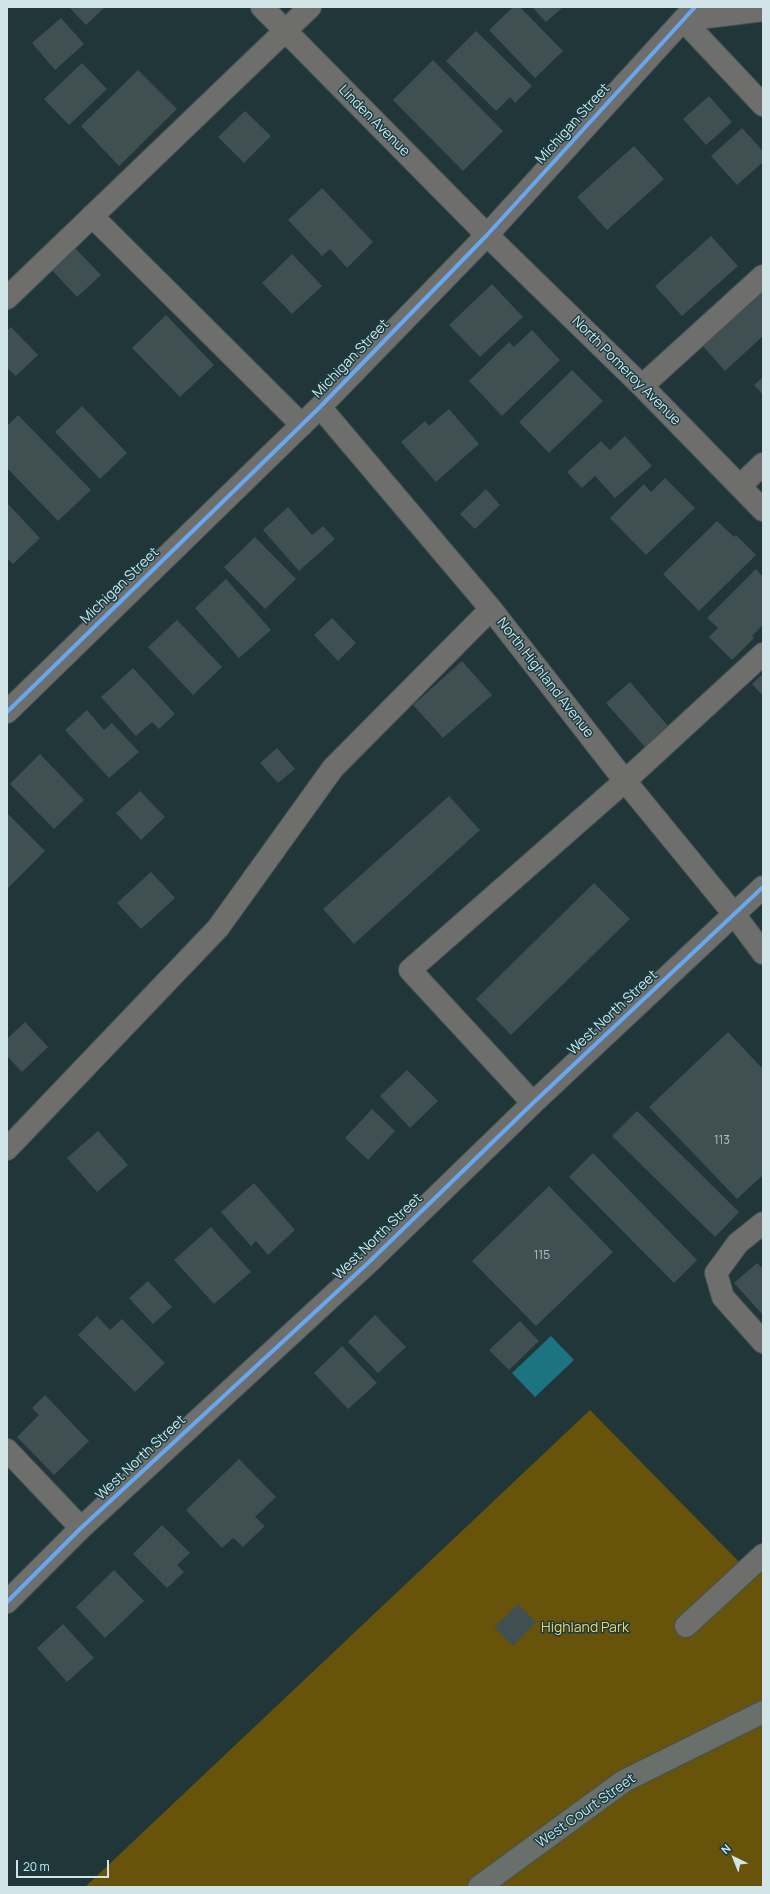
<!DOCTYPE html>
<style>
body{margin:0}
#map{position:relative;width:770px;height:1894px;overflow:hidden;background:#213639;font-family:Manrope,sans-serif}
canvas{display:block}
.frame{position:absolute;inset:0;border:8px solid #d1e5e9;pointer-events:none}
.north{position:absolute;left:714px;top:1838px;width:40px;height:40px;-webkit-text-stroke:3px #173d43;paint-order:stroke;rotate:317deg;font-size:11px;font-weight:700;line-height:16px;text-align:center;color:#d1e5e9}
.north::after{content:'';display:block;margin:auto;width:14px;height:18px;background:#d1e5e9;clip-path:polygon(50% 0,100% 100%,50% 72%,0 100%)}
.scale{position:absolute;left:16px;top:1860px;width:93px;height:18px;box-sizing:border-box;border:2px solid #d1e5e9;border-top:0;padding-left:5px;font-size:12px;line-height:14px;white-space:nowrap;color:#d1e5e9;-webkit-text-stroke:3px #173d43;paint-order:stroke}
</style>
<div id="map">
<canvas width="770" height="1894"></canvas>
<div class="frame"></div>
<div class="north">N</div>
<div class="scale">20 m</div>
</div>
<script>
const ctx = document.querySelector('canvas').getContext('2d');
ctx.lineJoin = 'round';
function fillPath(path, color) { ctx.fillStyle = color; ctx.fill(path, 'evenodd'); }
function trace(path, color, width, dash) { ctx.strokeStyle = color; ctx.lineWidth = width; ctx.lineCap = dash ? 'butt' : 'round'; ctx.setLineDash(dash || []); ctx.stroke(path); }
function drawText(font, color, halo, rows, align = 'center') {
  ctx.font = font + ' Manrope,sans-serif'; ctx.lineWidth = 3; ctx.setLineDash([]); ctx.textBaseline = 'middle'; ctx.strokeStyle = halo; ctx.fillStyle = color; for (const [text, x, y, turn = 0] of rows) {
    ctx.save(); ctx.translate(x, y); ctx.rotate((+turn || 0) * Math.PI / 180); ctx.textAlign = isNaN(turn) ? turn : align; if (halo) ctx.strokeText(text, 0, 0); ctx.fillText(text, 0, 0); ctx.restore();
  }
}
fillPath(new Path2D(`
 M590,1410l157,160 16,-15v332h-678z`), '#675309');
fillPath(new Path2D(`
 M551,1336l23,24 -39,37 -23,-24z`), '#1c7481');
fillPath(new Path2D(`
 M69,7h36l-19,18z
 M513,7h7l43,44 -28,27 -46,-48z
 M532,7h31l-17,15z
 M61,18l23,26 -29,26 -23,-27z
 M476,31l56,55 -17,17 -5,-6 -14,14 -50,-50z
 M433,60l70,71 -40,40 -70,-71z
 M82,63l25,26 -38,36 -25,-26z
 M138,70l39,39 -58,57 -38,-40z
 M709,96l23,26 -26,23 -23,-26z
 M245,111l26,25 -27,27 -26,-26z
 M742,128l21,23v11l-26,23 -26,-29z
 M634,146l30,33 -57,51 -30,-33z
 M322,188l51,54 -26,26 -17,-19 -8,7 -34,-36z
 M711,236l27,30 -56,50 -27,-30z
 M74,247l27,28 -24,22 -26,-28z
 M292,254l30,32 -30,28 -30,-31z
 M492,284l31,33 -43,40 -31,-32z
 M763,288v48l-38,35 -24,-27z
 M166,315l48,50 -34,32 -48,-49z
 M11,327l27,28 -22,21 -9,-8v-37z
 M532,330l28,30 -58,56 -33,-35 40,-39 5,5z
 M572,370l31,31 -54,52 -30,-31z
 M763,377v18l-9,-10z
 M82,406l45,47 -27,26 -45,-47z
 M449,409l30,35 -43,38 -35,-40 24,-21 4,5z
 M18,415l73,75 -33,31 -51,-53v-42z
 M625,436l27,30 -37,32 -20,-22 -13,12 -15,-16 34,-31 9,9z
 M665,478l30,30 -49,47 -36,-37 34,-34 7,8z
 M486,489l14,16 -25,24 -15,-15z
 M7,503l33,35 -27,26 -6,-6z
 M288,507l24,28 11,-9 12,13 -36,32 -36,-41z
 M717,521l17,16 2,-2 20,20 -57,56 -36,-37z
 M255,537l41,42 -31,30 -41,-42z
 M756,569l7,8v48l-11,11 2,2 -22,22 -23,-23 9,-9 -11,-10z
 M226,579l45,51 -32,28 -44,-50z
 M332,618l24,25 -18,18 -24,-26z
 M177,620l45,47 -29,28 -45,-48z
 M462,661l30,34 -49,43 -30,-33z
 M133,668l42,46 -16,15 -7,-7 -16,14 -35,-39z
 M763,674v22l-11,-12z
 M630,682l39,45 -24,20 -39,-44z
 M87,710l17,20 8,-7 27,29 -30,26 -44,-48z
 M277,748l18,21 -17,14 -18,-20z
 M40,754l44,46 -30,29 -44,-45z
 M140,791l25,26 -24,23 -25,-27z
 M449,796l31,34 -126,114 -31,-35z
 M7,813l38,38 -38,38z
 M151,872l24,26 -34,31 -24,-26z
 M594,883l36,36 -119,116 -35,-36z
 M25,1022l23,25 -26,25 -15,-16v-17z
 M728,1032l35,37v106l-26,24 -88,-92z
 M407,1070l31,31 -28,27 -30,-32z
 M372,1109l23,22 -27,29 -23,-22z
 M637,1111l102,101 -24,25 -103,-101z
 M98,1131l30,34 -31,27 -30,-34z
 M593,1153l104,107 -23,23 -105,-106z
 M254,1183l41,47 -27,25 -12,-14 -5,5 -30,-34z
 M549,1186l64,66 -77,74 -64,-65z
 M211,1227l40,45 -37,32 -40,-44z
 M757,1263l6,6v46l-29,-32z
 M148,1281l24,26 -19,17 -24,-26z
 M375,1315l31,32 -28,26 -30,-31z
 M97,1316l13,14 12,-11 43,44 -30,29 -57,-57z
 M520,1321l19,20 -30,29 -20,-20z
 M342,1346l35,37 -29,26 -34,-36z
 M45,1395l44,46 -35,34 -37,-38 22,-22 -7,-7z
 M239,1459l37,38 -21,20 10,9 -22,21 -10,-9 -11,10 -36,-38z
 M162,1525l28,28 -13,12 7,7 -17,16 -34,-34z
 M114,1570l30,31 -39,37 -29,-31z
 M518,1604l18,18 -23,24 -19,-19z
 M63,1624l31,34 -27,24 -30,-34z`), '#3f4f52');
const minor = new Path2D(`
 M262,7l225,228 155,151 121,124
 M683,20l80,85
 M683,20l80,-10
 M92,216l210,209
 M7,298l303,-291
 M642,386l121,-110
 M320,407l171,202 134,172 109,133 29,39
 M740,486l23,-22
 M7,712l313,-305 167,-172 208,-228
 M533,1103l-123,-133 215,-189 138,-127
 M7,1149l211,-221 115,-160 158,-159
 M763,1223l-25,20 -22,30 7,24 40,45
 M7,1450l74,78
 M7,1602l74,-74 287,-265 165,-160 230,-216
 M686,1626l77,-71`);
const major = new Path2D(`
 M479,1887l145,-106 139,-69`);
trace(minor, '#425457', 24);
trace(major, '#425457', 24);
trace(minor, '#6e6f6c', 22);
trace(major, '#69706c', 22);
trace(new Path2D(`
 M7,712l313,-305 167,-172 208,-228
 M7,1602l74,-74 287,-265 165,-160 230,-216`), '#66a8f1', 4);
drawText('12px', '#acc0c3', null, [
 ["113",722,1141],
 ["115",542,1256]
]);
drawText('14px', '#d1e5e9', '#173d43', [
 ["Linden Avenue",374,121,45],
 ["Michigan Street",573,124,-48],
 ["Michigan Street",351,359,-46],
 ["North Pomeroy Avenue",626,371,45],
 ["Michigan Street",120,586,-44],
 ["North Highland Avenue",545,678,52],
 ["West North Street",613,1013,-43],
 ["West North Street",378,1237,-44],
 ["West North Street",141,1458,-43],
 ["West Court Street",586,1811,-35]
]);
drawText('14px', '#fdd264', '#173d43', [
 ["Highland Park",585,1628]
]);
</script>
